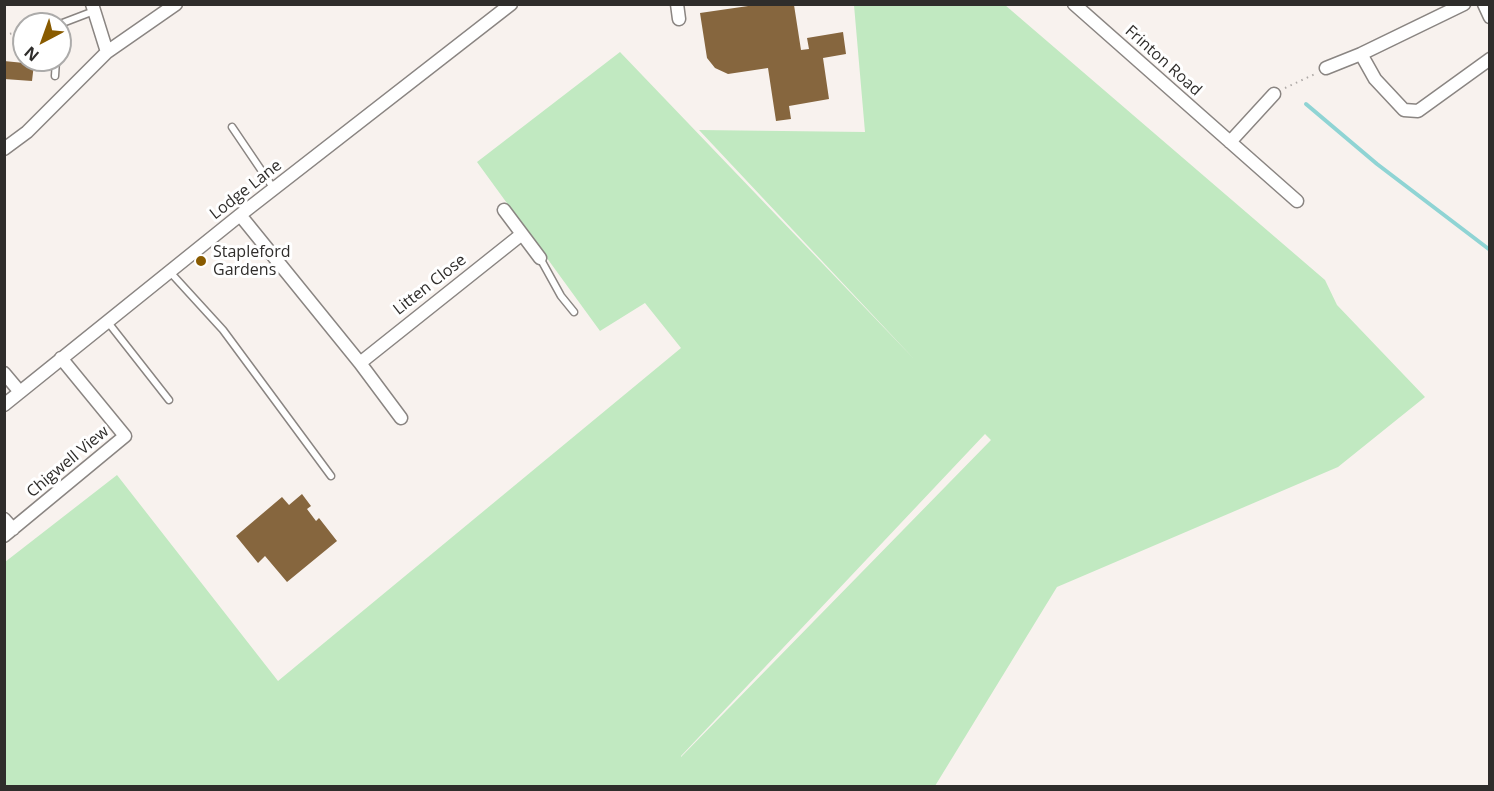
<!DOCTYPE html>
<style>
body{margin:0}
#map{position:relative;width:1494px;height:791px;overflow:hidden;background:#f8f2ee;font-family:"Open Sans",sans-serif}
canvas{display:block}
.frame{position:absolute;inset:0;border:6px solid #2f2d2b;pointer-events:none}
.north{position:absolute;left:12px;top:12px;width:60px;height:60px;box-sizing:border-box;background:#fff;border:2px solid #acabaa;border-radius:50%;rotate:221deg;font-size:16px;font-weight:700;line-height:24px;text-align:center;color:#2f2d2b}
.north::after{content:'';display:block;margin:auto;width:21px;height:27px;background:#895b00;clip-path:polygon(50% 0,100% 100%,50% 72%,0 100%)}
</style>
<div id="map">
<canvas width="1494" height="791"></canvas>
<div class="frame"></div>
<div class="north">N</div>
</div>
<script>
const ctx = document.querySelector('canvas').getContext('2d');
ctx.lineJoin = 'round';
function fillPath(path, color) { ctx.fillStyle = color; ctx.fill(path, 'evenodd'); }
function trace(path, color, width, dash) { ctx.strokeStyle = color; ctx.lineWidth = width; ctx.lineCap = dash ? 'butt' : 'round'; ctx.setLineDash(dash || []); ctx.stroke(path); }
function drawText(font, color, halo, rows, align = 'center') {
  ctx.font = font + ' "Open Sans",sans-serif'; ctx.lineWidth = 6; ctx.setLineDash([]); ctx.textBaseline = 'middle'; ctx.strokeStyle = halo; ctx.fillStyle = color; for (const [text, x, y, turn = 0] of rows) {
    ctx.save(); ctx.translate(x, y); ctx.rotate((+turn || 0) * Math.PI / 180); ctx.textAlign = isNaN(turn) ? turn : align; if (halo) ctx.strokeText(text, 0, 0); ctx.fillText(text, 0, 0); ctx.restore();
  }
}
fillPath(new Path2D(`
 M854,5h151l320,275 12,25 88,92 -87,70 -281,120 -122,199h-930v-224l112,-87 161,206 403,-333 -36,-45 -45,28 -123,-169 143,-110 295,308 -216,-230 166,2zM985,434l6,6 -310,317v-1z`), '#c1e9c1');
trace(new Path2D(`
 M1306,104l71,60 113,86`), '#8fd4d4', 4);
fillPath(new Path2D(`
 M755,5h39l7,45 8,-1 -2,-11 36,-6 3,22 -23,4 6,41 -40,7 2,13 -15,2 -8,-53 -40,6 -13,-6 -8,-10 -7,-45z
 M4,61l30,3 -2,17 -28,-2z
 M302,494l9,12 -4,3 9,12 3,-3 18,23 -50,41 -22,-26 -7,7 -22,-27 46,-39 7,8z`), '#86663e');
const lane = new Path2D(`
 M60,24l34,-13
 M55,76l1,-16
 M232,127l42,62
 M540,258l21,38 13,16
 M170,272l53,58 108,146
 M107,321l62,79`);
const street = new Path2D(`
 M92,4l15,48
 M677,4l2,15
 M1074,4l223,197
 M1484,4l6,13
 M1361,54l14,25 29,31 14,1 72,-52
 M1326,68l35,-14 103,-50
 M1230,142l44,-48
 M4,149l23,-17 80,-80 69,-48
 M504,210l36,48
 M240,215l120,148 41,55
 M360,363l162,-129
 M4,373l16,19
 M4,405l236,-190 271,-211
 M4,519l9,10
 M4,536l121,-100 -64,-78`);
trace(lane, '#8a8582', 9);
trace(street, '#8a8582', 15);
trace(new Path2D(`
 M43,24h8
 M4,35l20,-4
 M1285,88l30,-14`), '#afaaa7', 2, [1.5, 4.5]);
trace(lane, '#fff', 6);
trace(street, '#fff', 12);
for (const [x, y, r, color] of [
 [201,261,6,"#895b00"]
]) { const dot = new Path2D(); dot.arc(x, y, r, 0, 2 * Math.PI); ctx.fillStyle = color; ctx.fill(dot); trace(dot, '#fff', 2); }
drawText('16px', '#2f2d2b', '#fff', [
 ["Frinton Road",1163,61,42],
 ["Lodge Lane",246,190,-38],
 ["Litten Close",430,285,-38],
 ["Chigwell View",68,462,-40]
]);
drawText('16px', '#2f2d2b', '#fff', [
 ["Stapleford",213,252],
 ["Gardens",213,270]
], 'left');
</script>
